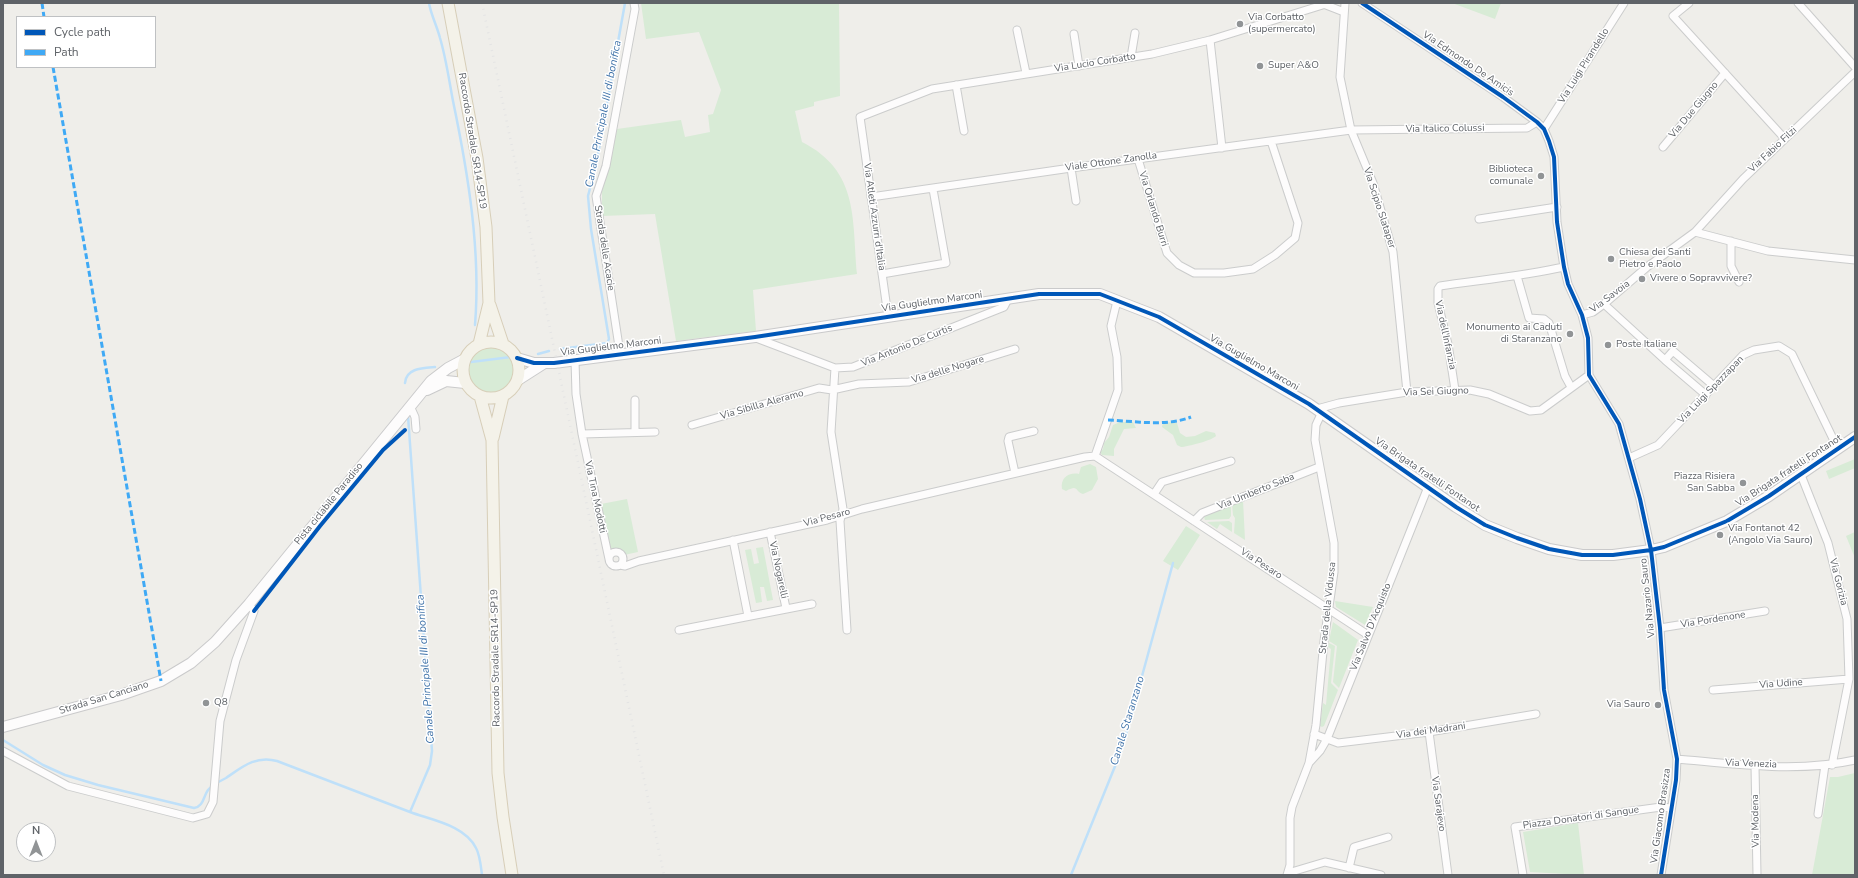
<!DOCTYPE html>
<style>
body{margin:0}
#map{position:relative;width:1858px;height:878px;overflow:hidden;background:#efeeea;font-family:"Nunito Sans",sans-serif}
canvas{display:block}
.frame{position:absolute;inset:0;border:4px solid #5f6368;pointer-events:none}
.legend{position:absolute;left:16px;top:16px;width:140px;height:52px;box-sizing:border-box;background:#fff;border:1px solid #bfc1c3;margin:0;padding:5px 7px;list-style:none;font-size:12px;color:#5f6368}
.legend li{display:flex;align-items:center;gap:8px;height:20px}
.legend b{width:20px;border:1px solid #bfc1c3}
.north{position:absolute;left:16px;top:822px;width:40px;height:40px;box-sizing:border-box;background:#fff;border:1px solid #bfc1c3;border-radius:50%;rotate:0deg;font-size:11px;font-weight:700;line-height:16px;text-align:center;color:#5f6368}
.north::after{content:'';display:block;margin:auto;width:14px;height:18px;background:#919496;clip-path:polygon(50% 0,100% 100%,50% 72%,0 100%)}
</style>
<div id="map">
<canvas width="1858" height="878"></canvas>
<div class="frame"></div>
<ul class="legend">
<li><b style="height:5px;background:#0057b8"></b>Cycle path</li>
<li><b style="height:5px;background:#3fa9f5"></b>Path</li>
</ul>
<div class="north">N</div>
</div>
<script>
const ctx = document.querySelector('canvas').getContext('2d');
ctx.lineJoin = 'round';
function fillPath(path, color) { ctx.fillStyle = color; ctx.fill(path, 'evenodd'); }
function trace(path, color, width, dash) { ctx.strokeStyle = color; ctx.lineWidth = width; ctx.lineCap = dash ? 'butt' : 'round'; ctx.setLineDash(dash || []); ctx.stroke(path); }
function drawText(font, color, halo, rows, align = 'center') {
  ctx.font = font + ' "Nunito Sans",sans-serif'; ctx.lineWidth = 3; ctx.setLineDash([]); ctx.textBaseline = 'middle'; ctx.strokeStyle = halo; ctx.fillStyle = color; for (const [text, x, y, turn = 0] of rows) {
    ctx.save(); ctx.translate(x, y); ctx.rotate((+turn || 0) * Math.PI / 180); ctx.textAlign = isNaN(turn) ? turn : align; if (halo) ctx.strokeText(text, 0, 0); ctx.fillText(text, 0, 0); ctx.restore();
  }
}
fillPath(new Path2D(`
 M641,3h198l1,93 -26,6v4l-19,5 7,31c57,29 50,76 55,132l-104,16 3,41 -80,10 -21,-127 -53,2v-25l9,-30 6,-32 64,-9 4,17 25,-5 -2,-17 5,-1 8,-24 -22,-58 -53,7z
 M1452,3h49l-6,16z
 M466 371a24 24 0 1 1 48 0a24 24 0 1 1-48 0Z
 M1120,422h13l3,6 -12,1 -10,20v7l-12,-1 -2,-3 3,-3 1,-6 5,-6 4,-12z
 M1172,422l5,1 3,10 6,4 9,-1 11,-5 9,2 1,3c-3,4 -29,11 -35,11l-4,-2 -4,-10 -11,-8 1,-4z
 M1855,459v9l-26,11 -3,-8z
 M1090,464l6,3 2,12 -6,11 -9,4c-9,-3 -4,-10 -17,-3l-4,-2c-2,-11 7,-17 17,-15l2,-7z
 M627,499l11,53 -14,3 -6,-6 -8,2 -9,-47z
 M1243,500l2,40 -11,-7 1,-15 -2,-3 -1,-11z
 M1231,506v10l-2,3 -24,1 -1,-3 3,-2z
 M1229,521l3,2v9l-12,-8 -3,5 -10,-7z
 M1186,526l14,9 -22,35 -15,-9z
 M1855,532v26l-9,-22z
 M763,547l10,53 -6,1 -3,-14h-4l2,15 -6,1 -11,-53 6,-1 3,15 5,-1 -3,-15z
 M1335,601l38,6 -8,18 -29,-18z
 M1333,622l25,18 -19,48 -6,-6 4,-36 -8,-5z
 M1329,643l6,3 -4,37 7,7 -14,36 -2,1 -2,-1 3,-23 3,2 5,-56 -3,-2z
 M1855,773v102h-43l18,-98h8z
 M1578,823l6,52 -54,-3 -7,-40z`), '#d8ebd6');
trace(new Path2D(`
 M429,3c2,12 8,23 11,35 6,20 9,42 13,63 15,72 28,150 22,224
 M560,349l47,-6 2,-4 -18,-110 -3,-33 8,-31 29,-162
 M538,354l11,-3
 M471,362l40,-5
 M405,383c1,-15 18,-15 30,-16
 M408,416l24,335 -2,14 -20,47c21,8 55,13 66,36 4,7 5,19 6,27
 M3,740l40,25 22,10 33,10 96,23c10,-2 9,-11 14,-18 4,-5 12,-9 18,-12 16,-11 30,-23 51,-17l133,51
 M1071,875l51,-126 51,-186`), '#bfe0f9', 2.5);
const street = new Path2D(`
 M1345,3l-5,74 11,53 22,53 20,69 14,140
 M1362,3l141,94 34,25 7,7 5,12 5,16 3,65 7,45 4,17 14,31 6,23 1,37 30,49 21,75 11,51 9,78 4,62 13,69 -1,21 -15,95
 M1689,3l-16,13 112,123
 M1798,3l57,64
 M1326,5l18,7
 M1017,30l9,43
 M1074,34l5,32
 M1210,40l12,108
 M1131,57l4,-24
 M956,85l8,46
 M1544,129l80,-126
 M1663,147l62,-74
 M1138,159l29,94 12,12 15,8h30l29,-4 22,-14 20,-17 3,-15 -27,-82
 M1071,168l5,33
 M871,197l200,-29 280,-38 176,-2 10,-6
 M1479,219l78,-12
 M1695,232l73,19 87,9
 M1731,241v25l8,16
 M882,274l64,-11 -13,-74
 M1517,276l12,42 15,1 5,4 16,53 6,11
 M1604,304l61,56
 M1582,315l11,-3 11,-8 43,-37 48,-35 48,-53 112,-107
 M888,316l-28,-199 72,-28 220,-35 58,-14 119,-37
 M756,338l79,30 18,-1 151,-60 4,-8
 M620,353l-24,-157 10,-30 29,-157 -1,-6
 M575,360l1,34 6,40 27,125
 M835,368l-4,64 12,77 -3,12 7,109
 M1455,390l-7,-46 -10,-41v-14l2,-3c41,-6 83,-10 124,-19
 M1706,395l-41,-35 8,-9 41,35
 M635,400v32
 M410,406l5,11 1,12
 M1317,409l22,-6 68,-11 63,-2 19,4 41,17 11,-1 48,-35
 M692,425l127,-37 13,2 27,-6 50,-2 106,-33
 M582,434l73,-2
 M1095,456l23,-66 -1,-33 -6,-31 6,-25
 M1629,458l29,-13 85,-90 11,-5 25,-4 13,8 46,95
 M1015,473l-7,-32 1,-4 25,-6
 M1801,475l27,68 19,76 2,60 -17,86
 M1154,494l8,-12 69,-21
 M1194,521l8,-8 117,-46
 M770,532l16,76
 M733,540l15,76
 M609 559a7 7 0 1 1 14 0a7 7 0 1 1-14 0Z
 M620,565l5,1 14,-5 188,-41 35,-11 223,-52 10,-1 273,179
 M1660,628l105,-17
 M679,630l133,-26
 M1713,690l136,-11
 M1429,732l19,143
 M1314,734l24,9 91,-11 107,-18
 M3,751l65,35 125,32 14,-4 6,-12 7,-81 16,-61 18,-49 -5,-7
 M1677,759c58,5 120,14 178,1
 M1309,763l11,-12 7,-12 101,-252
 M1755,766l2,109
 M1818,814l7,-49
 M1349,868l5,-21 34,-10
 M1288,873l37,-11 56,13
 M1287,875l3,-10v-47l2,-11 17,-44 7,-38 8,-84 10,-69v-29l-19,-103 1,-15 6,-13
 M1523,875l-8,-48 146,-20 10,1`);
const secondary = new Path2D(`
 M517,358l17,5h20l201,-26 284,-43h61l59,23 150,87 147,103 29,18 32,13 32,11 33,6h31l38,-5 13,-3 63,-26 42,-25 86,-59
 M518,380l25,-16
 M427,390l19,-9 19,2
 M3,727l118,-32 40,-14 30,-18 24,-21 34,-38 182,-223 17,-13 17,-9`);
const primary = new Path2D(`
 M448,3l29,155 9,69 3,76 -10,41
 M490,305l13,39
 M463 370a28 28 0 1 1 56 0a28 28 0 1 1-56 0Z
 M480,396l12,44 6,333 5,44 9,58
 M493,438l10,-42`);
trace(street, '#cbcccc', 9);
trace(secondary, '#cacacb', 12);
trace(primary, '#d7ceb8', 13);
trace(street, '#fdfcfc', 7);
trace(secondary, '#fdfcfc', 10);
trace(primary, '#f4f2e9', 11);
trace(new Path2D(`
 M482,3l182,872`), '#e4e4e4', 2.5, [1, 5]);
trace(new Path2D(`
 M42,3l2,14
 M53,67l108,614
 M1108,420c27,1 58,7 83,-3`), '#3fa9f5', 3, [6, 3]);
trace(new Path2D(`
 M1362,3l141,94 34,25 7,7 5,12 5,16 3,65 7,45 4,17 14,31 6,23 1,37 30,49 21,75 11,51 9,78 4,62 13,69 -1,21 -15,95
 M517,358l17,5h20l201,-26 284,-43h61l59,23 150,87 147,103 29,18 32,13 32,11 33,6h31l38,-5 13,-3 63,-26 42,-25 86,-59
 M254,611l66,-85 63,-76 22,-20`), '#0057b8', 4);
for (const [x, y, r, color] of [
 [1240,24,4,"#919496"],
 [1260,66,4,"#919496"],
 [1541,176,4,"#919496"],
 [1611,259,4,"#919496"],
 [1642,279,4,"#919496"],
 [1570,334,4,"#919496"],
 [1608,345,4,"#919496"],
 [1743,483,4,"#919496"],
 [1720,535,4,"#919496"],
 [206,703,4,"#919496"],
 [1658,705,4,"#919496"]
]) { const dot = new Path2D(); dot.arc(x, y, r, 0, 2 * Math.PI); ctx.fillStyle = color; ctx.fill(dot); trace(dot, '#fff', 1.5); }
drawText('10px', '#5f6368', '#fff', [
 ["Via Corbatto",1248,18],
 ["(supermercato)",1248,30],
 ["Super A&O",1268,66],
 ["Biblioteca",1533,170,"right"],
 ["comunale",1533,182,"right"],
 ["Chiesa dei Santi",1619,253],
 ["Pietro e Paolo",1619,265],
 ["Vivere o Sopravvivere?",1650,279],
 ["Monumento ai Caduti",1562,328,"right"],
 ["di Staranzano",1562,340,"right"],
 ["Poste Italiane",1616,345],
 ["Piazza Risiera",1735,477,"right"],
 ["San Sabba",1735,489,"right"],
 ["Via Fontanot 42",1728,529],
 ["(Angolo Via Sauro)",1728,541],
 ["Q8",214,703],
 ["Via Sauro",1650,705,"right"]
], 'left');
drawText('10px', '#5f6368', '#fff', [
 ["Via Lucio Corbatto",1095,63,-9],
 ["Via Edmondo De Amicis",1468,64,34],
 ["Via Luigi Pirandello",1584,66,-58],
 ["Via Due Giugno",1694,110,-50],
 ["Via Italico Colussi",1445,129,-1],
 ["Raccordo Stradale SR14-SP19",472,141,81],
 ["Via Fabio Filzi",1773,150,-43],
 ["Viale Ottone Zanolla",1111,162,-8],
 ["Via Scipio Slataper",1379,208,72],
 ["Via Orlando Burri",1153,209,73],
 ["Via Atleti Azzurri d'Italia",874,217,82],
 ["Strada delle Acacie",604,248,81],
 ["Via Savoia",1610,297,-37],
 ["Via Guglielmo Marconi",932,302,-8],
 ["Via dell'Infanzia",1445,335,78],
 ["Via Antonio De Curtis",907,346,-22],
 ["Via Guglielmo Marconi",611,347,-7],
 ["Via Guglielmo Marconi",1254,363,30],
 ["Via delle Nogare",948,370,-17],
 ["Via Luigi Spazzapan",1711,390,-46],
 ["Via Sei Giugno",1436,392,-2],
 ["Via Sibilla Aleramo",762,405,-16],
 ["Via Brigata fratelli Fontanot",1789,471,-33],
 ["Via Brigata fratelli Fontanot",1427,475,34],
 ["Via Umberto Saba",1256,492,-22],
 ["Via Tina Modotti",595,497,78],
 ["Pista ciclabile Paradiso",329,504,-51],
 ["Via Pesaro",827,518,-15],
 ["Via Pesaro",1261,564,33],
 ["Via Nogarelli",778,570,78],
 ["Via Gorizia",1838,582,76],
 ["Via Nazario Sauro",1648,598,-96],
 ["Strada della Vidussa",1328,608,-84],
 ["Via Pordenone",1713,620,-9],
 ["Via Salvo D'Acquisto",1371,627,-68],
 ["Raccordo Stradale SR14-SP19",496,658,-91],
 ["Via Udine",1781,684,-4],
 ["Strada San Canciano",104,698,-17],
 ["Via dei Madrani",1431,731,-8],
 ["Via Venezia",1751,764,2],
 ["Via Sarajevo",1438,804,82],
 ["Via Giacomo Brasizza",1661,816,-82],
 ["Piazza Donatori di Sangue",1581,818,-8],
 ["Via Modena",1756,821,-91]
]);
drawText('italic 11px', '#4174aa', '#fff', [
 ["Canale Principale III di bonifica",604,114,-79],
 ["Canale Principale III di bonifica",426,669,-94],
 ["Canale Staranzano",1128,721,-73]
]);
</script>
